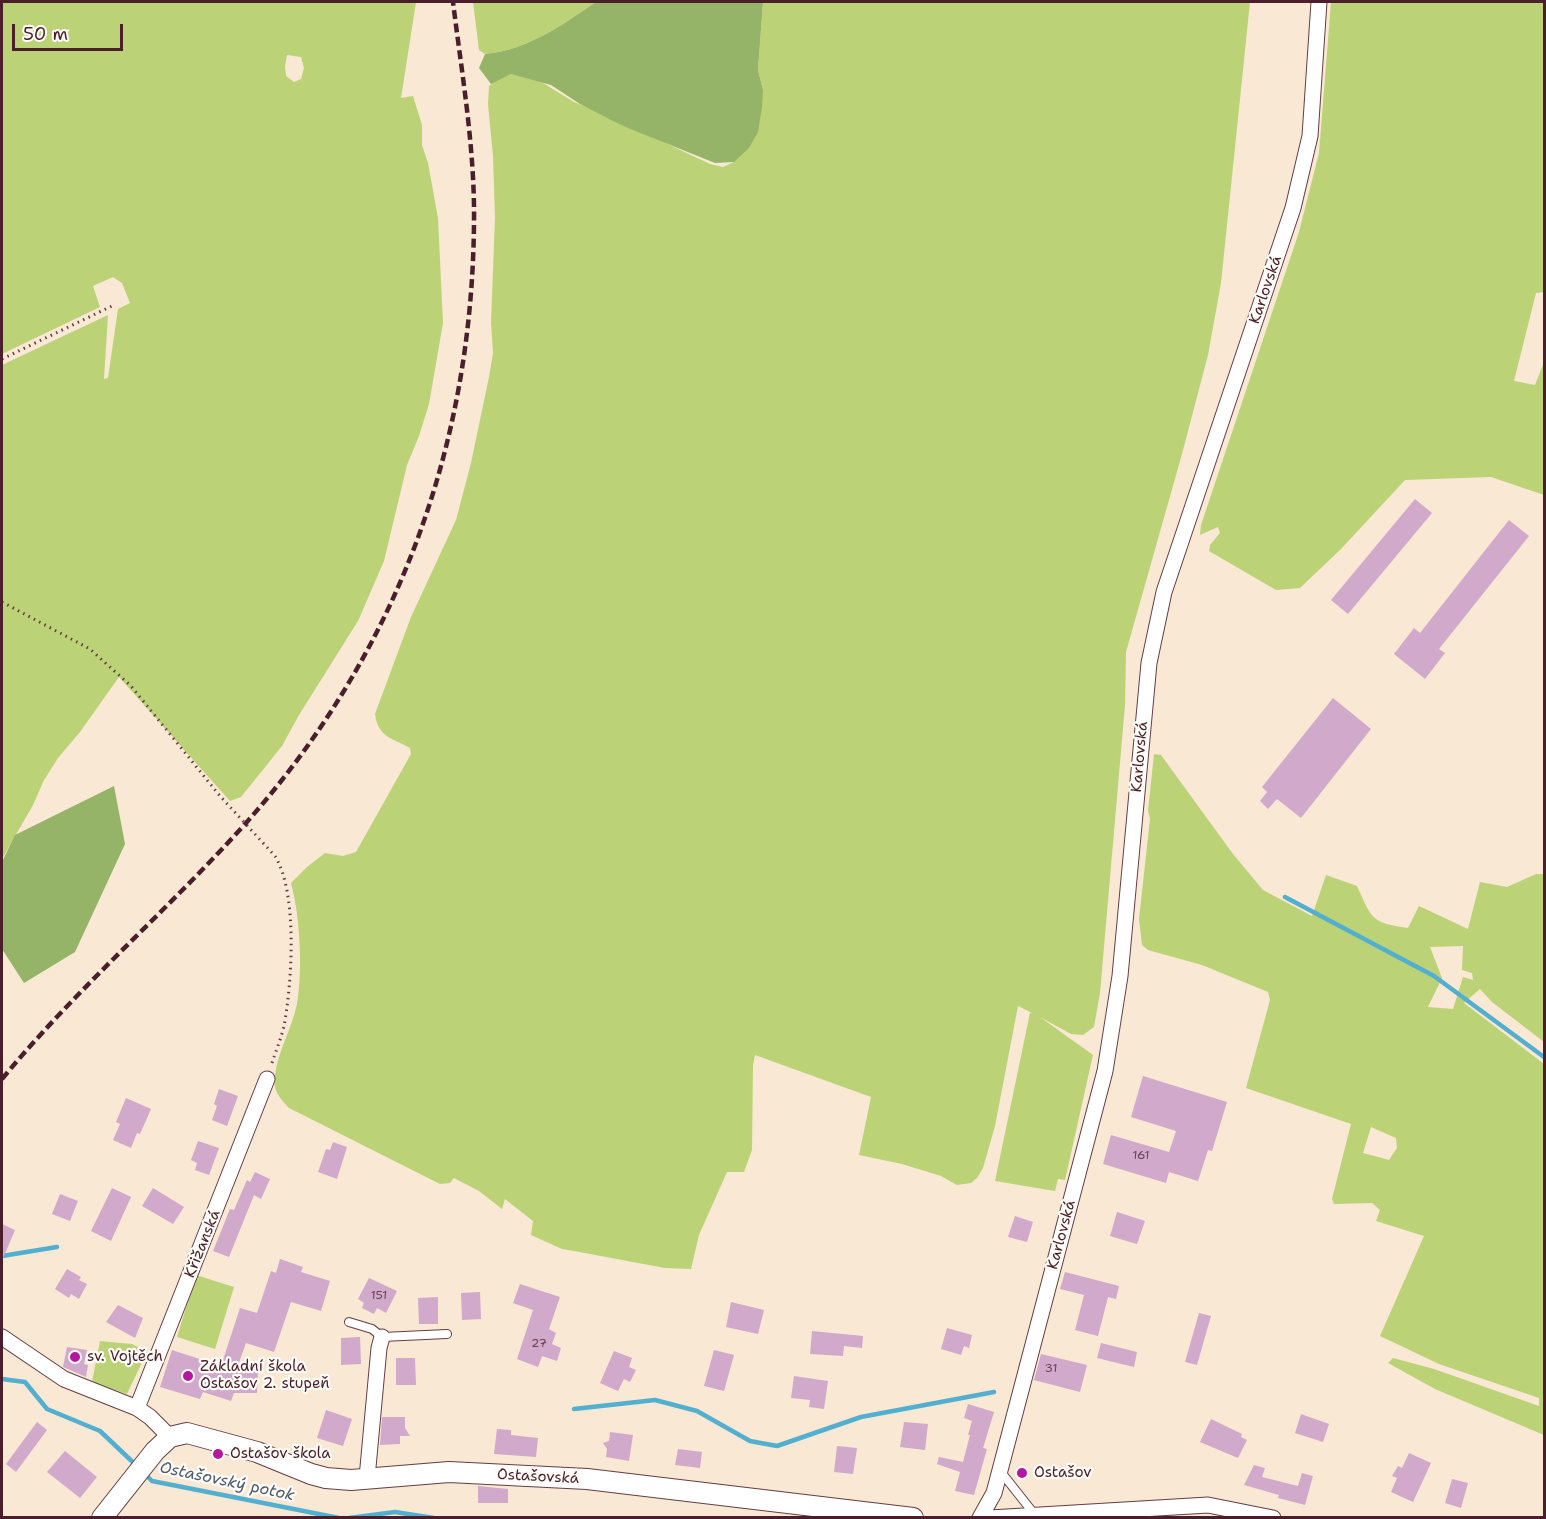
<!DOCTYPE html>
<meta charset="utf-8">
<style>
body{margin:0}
#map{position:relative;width:1546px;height:1519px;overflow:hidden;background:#f8e8d4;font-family:"Shantell Sans",sans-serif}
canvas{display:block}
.frame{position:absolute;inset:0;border:3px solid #4a1f2b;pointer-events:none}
.scale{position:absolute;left:12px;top:24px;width:111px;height:27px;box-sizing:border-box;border:3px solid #4a1f2b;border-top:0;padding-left:8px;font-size:18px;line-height:21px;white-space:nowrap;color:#4a1f2b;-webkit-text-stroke:4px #fdfcf7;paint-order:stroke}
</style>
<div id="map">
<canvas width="1546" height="1519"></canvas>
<div class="frame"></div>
<div class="scale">50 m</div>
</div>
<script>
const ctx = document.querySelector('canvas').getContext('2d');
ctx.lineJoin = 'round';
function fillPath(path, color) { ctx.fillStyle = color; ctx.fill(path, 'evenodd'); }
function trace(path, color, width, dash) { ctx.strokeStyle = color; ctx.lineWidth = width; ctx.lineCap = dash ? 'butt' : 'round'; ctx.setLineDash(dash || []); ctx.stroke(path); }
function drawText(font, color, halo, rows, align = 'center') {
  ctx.font = font + ' "Shantell Sans",sans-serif'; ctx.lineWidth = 4.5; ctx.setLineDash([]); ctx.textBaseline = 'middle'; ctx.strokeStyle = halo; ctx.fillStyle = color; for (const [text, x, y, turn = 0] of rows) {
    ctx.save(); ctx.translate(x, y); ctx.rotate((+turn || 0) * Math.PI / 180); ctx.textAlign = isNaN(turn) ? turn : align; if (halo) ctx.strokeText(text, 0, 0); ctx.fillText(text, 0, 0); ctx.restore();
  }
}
fillPath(new Path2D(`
 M2,2h414l-15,96 12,-2 9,29v20l6,18 10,55 5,105 -14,81 -10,32 -12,29 -23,96 -26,60 -59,94 -17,31 -41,51 -11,4 -111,-124 -39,55 -22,26 -14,22 -11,25 -31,54v-494l106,-50 -4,64 4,-1 10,-69 12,-6 -8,-20 -9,-6 -20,9 7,21 -98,47zM287,55l14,2 3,11 -3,11 -7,3 -8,-6 -1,-10z
 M473,2h123c-34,23 -68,48 -111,52l-6,-4z
 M763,2h487l-29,281 -13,72 -26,99 -56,198 -1,53 -25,288 -6,34 -11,8 -12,-1 -31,-17 53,38 -28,125 -7,-1 -3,12 -60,-10 35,-168h2l-14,-7 -23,120 -12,42 -6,10 -6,5 -14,2 -16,-9 -39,-12 -43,-9 12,-58 -116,-42 -2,10 -1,85 -8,22h-17l-28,63 -8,34 -26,-1 -91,-17 -12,-2 -31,-14 2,-14 -28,-22 -3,10 -23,-18 -25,-13 -4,5 -10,1 -151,-76c-9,-10 -17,-18 -14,-33 3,-24 17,-47 22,-71 6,-34 3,-88 -6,-121l16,-16 18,-14 18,3 13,-4 55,-98 -1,-6c-18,-10 -32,-11 -35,-34l36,-97 45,-97 15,-57 18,-86 4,-24 -2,-30 4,-105 -2,-62 -5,-52 1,-18 9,-7 13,-5 19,4 13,5 31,19 25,10 24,14 21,7 66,31 13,3 11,-5 29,-72 -5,-20z
 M1331,2h213v290l-8,1 -22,88 21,4 9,-23v133l-53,-18 -86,3 -64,69 -41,39 -24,2 -67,-39 1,-6 10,-12 -2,-6 -18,8 1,-10 98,-293 20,-79z
 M1154,754l7,1 72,99 30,36 49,26 14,-41 31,11c15,33 14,37 51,42l11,-22 49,23 12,-47 27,5 29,-13h8v168l-52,-40 -12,-13 -16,14 80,61v371l-109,-46 -47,-26 5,-5 41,11 105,37v-8l-100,-34 -59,-28 44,-100 -48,-15 4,-11 -8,-7 -38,1 -2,-5 19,-75 -105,-36 24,-88 -2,-8 -66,-27 -54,-15 -6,-5 -3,-26 11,-100 -2,-8zM1463,946l-1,24 10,3 1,7 -10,-3 -10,32 -25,-2 14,-29 -12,-31zM1371,1127l25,11 1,10 -8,12 -26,-7z
 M196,1275l38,12 -19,62 -38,-12z
 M100,1341l32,3 15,8 -20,42 -35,-12z`), '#bcd276');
fillPath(new Path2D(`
 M596,2h167l-5,68 5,20 -1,17 -4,25 -9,16 -15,14 -19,1 -92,-37 -43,-22 -29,-19 -40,-11 -20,10 -12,-16 6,-14c43,-4 77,-29 111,-52z
 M114,786l11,58 -50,108 -51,31 -22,-34v-87l13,-27z`), '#95b467');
trace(new Path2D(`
 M1285,897l149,79 110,81
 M2,1256l55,-9
 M2,1379l23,3 22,27 53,22 38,36
 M574,1409l81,-9 42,11 53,30 27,5 84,-29 133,-25
 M144,1473l8,8 187,37
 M349,1518l46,-6 39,6`), '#52afd0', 4.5);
fillPath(new Path2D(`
 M1415,499l17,14 -84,101 -17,-14z
 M1509,520l20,16 -90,113 6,4 -20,26 -31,-25 20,-26 6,5z
 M1333,698l38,31 -70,89 -24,-19 -9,10 -8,-8 7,-9 -5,-5z
 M1143,1076l84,26 -15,49 -4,-1 -10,31 -29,-9 -3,11 -63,-19 8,-29 58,17 7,-21 -45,-14z
 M219,1089l19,7 -11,30 -15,-6 5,-14 -3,-2z
 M126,1098l25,11 -11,25 -3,-1 -6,15 -18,-8 7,-16 -4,-2z
 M198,1141l21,7 -10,27 -14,-5 2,-7 -6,-3z
 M333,1142l14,5 -10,32 -19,-7 8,-23 4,1z
 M255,1172l15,7 -9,20 -7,-4 -25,62 -16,-6 17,-42 4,1 13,-30 3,2z
 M112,1188l19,9 -20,44 -20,-10z
 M153,1188l31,19 -11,17 -31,-18z
 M60,1194l18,7 -8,20 -18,-7z
 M1117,1212l28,9 -8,23 -27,-8z
 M1015,1216l18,6 -6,20 -19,-5z
 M2,1224l13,6 -13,31z
 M280,1259l23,8 -2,5 29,9 -9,30 -30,-9 -17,50 -28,-9 -10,28h22l-1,22h-23l-3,8 -28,-9 -3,7 -40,-12 12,-37 49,16 19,-58 17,5 14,-42 5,2z
 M67,1269l14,8 -2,3 8,4 -8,15 -8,-5 -2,4 -14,-9z
 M1065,1272l54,14 -3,13 -8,-2 -10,39 -23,-6 9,-35 -24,-6z
 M369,1278l28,13 -11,22 -9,-5 -3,6 -12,-6 2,-5 -6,-4z
 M520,1284l40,13 -11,32 7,4 -4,11 9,4 -4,13 -15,-5 -4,11 -21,-8 16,-49 -20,-7z
 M480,1292l1,27 -19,1 -1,-27z
 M438,1297v27h-19l-1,-26z
 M731,1302l33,8 -6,24 -32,-7z
 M118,1305l25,13 -8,20 -29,-16z
 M1199,1313l12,3 -14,49 -12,-3z
 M947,1328l25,7 -3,13 -5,-2 -3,9 -20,-6z
 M812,1331l51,5 -1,12 -18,-2 -1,10 -33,-2z
 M360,1337l1,27 -20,1v-27z
 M1101,1343l36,9 -3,15 -37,-9z
 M67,1347l20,3 -3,14 4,1 -2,12 -23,-10z
 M714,1350l20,5 -10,36 -20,-5z
 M614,1351l18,7 -3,9 7,3 -6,12 -6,-3 -6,12 -18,-8z
 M1041,1354l46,11 -7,27 -46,-12z
 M396,1358h19l1,27h-20z
 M794,1376l34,5 -4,28 -15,-2 1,-7 -19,-2z
 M968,1404l26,8 -11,36 4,1 -13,46 -19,-4 5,-19 -23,-8 2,-7 24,5 7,-27h-2l4,-14 -8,-3z
 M326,1410l26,9 -9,27 -26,-8z
 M1301,1414l28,10 -6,18 -28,-9z
 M382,1417h23v11l5,8h-10v8l-20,1z
 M1211,1419l31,15 -1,3 6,3 -9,18 -38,-16z
 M37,1422l10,8 -31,42 -10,-8z
 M904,1422l24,2 -3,26 -25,-3z
 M497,1429l14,1v5l27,3 -2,19 -42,-3z
 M610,1432l23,3 -4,26 -23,-4 1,-8 -4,-6 6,-2z
 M837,1446l20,2 -4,26 -19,-2z
 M678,1449l24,3 -2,16 -25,-3z
 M65,1451l32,26 -17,21 -33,-26z
 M1409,1453l22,10 -18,39 -22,-10 6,-14 -5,-2 6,-10 4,2z
 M1254,1465l11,3 -3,9 36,9 4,-13 11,3 -8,29 -27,-7 1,-3 -35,-10z
 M1452,1479l16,4 -7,25 -16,-5z
 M478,1486l30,3v14h-30z`), '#d1a9cb');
const service = new Path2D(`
 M349,1322l23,7 10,8 65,-3
 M1001,1472l34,43`);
const minor = new Path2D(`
 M2,1337l62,42 73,29 13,9 20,20
 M137,1408l130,-329
 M367,1478l12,-130 3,-11
 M980,1518l14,-25 111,-422 15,-95 29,-313 15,-71 129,-384 17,-72 9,-134
 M990,1518l218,-13 65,13`);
const tertiary = new Path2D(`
 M102,1518l53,-67 15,-14 17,-4 70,19 54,22 15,4 25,2 98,-8 138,7 326,39`);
trace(service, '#643d44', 10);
trace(minor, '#643d44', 17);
trace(tertiary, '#643d44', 22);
trace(new Path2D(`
 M2,359l112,-54
 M2,602l88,47 41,37 89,110 55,60c23,37 17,127 9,170 -3,13 -9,27 -13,40`), '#643d44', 3, [1.5, 4.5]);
trace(service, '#fff', 8);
trace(minor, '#fff', 15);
trace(tertiary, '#fff', 20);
trace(new Path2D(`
 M2,1079c75,-91 165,-168 244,-256 150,-169 226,-374 228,-600 1,-74 -12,-148 -21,-221`), '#4a1f2b', 4.5, [9, 4.5]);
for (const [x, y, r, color] of [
 [75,1357,6,"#b5179e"],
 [188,1376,6,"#b5179e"],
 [218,1454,6,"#b5179e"],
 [1022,1473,6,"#b5179e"]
]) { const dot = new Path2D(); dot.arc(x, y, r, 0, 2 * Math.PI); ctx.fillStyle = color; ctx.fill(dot); trace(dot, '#fdfcf7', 2); }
drawText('12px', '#6c4253', null, [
 ["161",1141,1156],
 ["151",379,1296],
 ["27",539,1344],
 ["31",1051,1369]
]);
drawText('15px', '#4a1f2b', '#fdfcf7', [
 ["Karlovská",1266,290,-71],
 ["Karlovská",1140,757,-85],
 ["Karlovská",1062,1235,-75],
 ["Křižanská",203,1244,-68],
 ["Ostašovská",538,1477,3]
]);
drawText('15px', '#4a1f2b', '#fdfcf7', [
 ["sv. Vojtěch",87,1357],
 ["Základní škola",200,1367],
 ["Ostašov 2. stupeň",200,1384],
 ["Ostašov škola",230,1454],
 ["Ostašov",1034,1473]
], 'left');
drawText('italic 16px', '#4d596d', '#fdfcf7', [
 ["Ostašovský potok",227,1482,12]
]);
</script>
